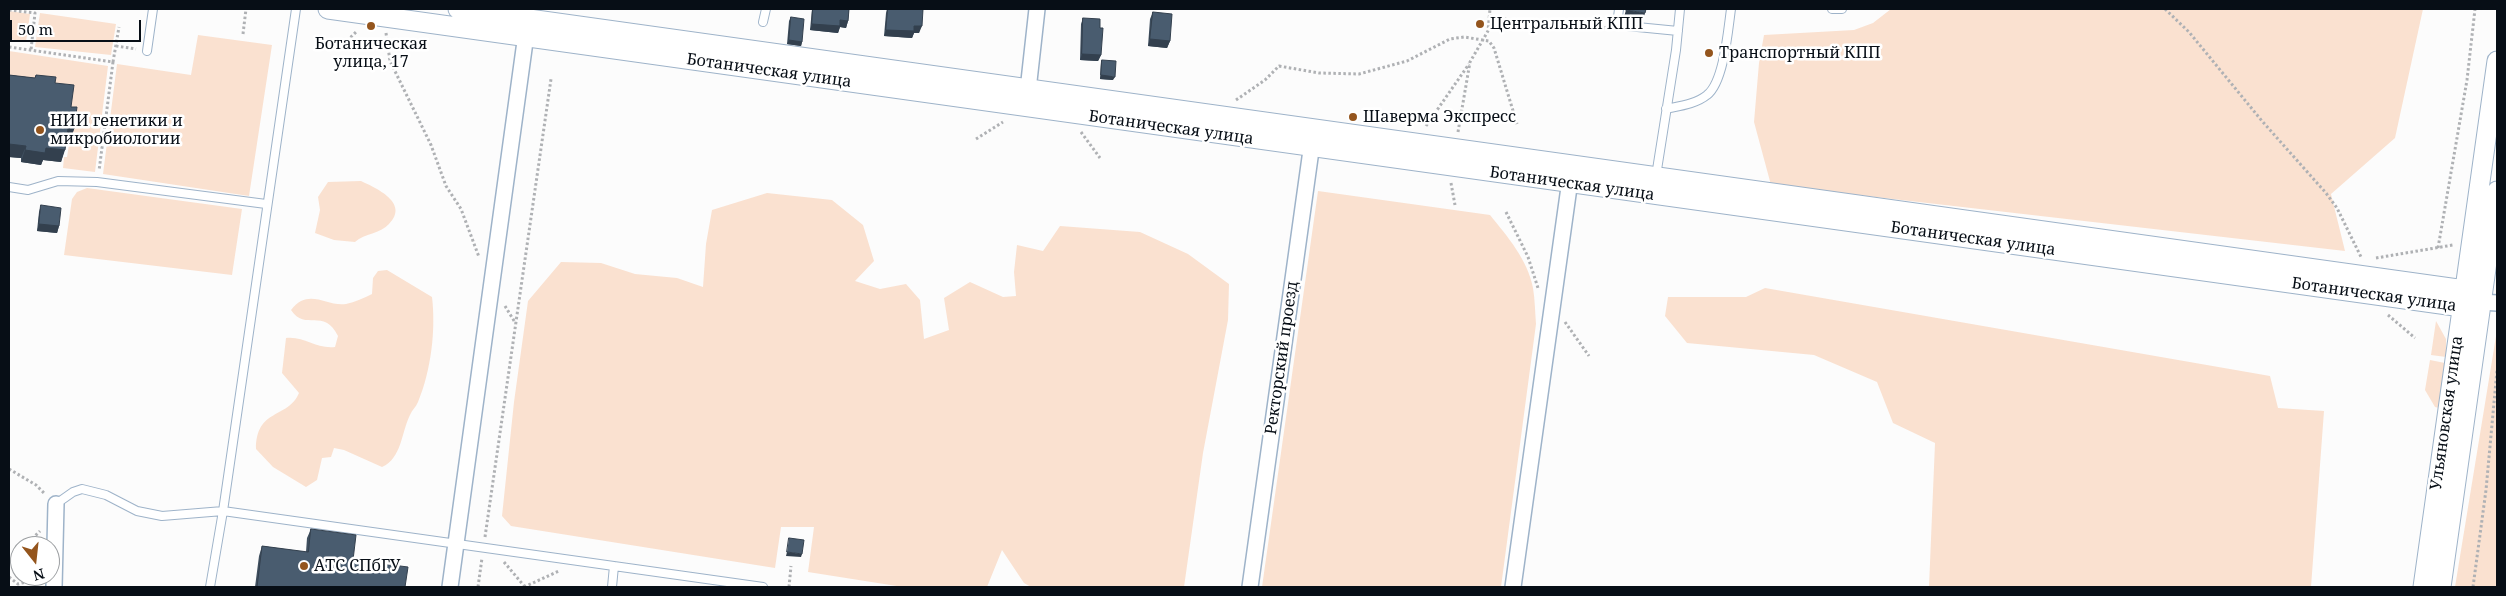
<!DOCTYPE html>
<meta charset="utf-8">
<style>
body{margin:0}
#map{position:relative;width:2506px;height:596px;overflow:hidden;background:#fcfcfc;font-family:"Noto Serif",serif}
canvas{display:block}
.frame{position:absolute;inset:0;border:10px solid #070e16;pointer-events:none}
.north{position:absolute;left:10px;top:536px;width:50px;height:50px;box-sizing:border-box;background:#fff;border:1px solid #9c9fa2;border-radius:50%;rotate:164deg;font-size:14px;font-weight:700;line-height:20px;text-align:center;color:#070e16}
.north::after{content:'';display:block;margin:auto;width:18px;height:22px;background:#94551d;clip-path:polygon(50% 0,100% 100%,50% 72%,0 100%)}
.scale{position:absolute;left:10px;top:20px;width:131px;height:22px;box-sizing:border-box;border:2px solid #070e16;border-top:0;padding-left:6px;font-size:15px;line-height:18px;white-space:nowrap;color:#070e16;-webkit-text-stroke:4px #fff;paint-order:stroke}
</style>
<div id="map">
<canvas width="2506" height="596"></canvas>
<div class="frame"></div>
<div class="north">N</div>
<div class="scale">50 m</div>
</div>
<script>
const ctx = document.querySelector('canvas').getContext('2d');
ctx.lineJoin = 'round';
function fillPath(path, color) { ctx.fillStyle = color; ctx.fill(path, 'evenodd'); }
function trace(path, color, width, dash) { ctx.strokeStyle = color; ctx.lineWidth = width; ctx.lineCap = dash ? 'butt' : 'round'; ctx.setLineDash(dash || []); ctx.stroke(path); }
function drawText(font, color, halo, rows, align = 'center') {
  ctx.font = font + ' "Noto Serif",serif'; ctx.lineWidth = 5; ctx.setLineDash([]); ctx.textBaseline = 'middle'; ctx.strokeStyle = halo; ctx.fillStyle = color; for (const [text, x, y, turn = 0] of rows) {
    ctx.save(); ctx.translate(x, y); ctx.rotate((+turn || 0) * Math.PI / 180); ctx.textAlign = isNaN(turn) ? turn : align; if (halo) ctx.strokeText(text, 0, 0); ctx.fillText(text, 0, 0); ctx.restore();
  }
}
fillPath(new Path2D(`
 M1891,9h532l-28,129 -64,56 14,57 -574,-66 -17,-63 5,-59 5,-28 90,-5 19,-7z
 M9,11l21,3 -4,28 -17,-3z
 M40,13l76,11 -5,31 -76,-8z
 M198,35l74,10 -23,151 -146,-22 14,-110 74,11z
 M9,51l99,15 -13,106 -32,-4 1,-11h3l6,-37 -64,-37z
 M361,181c15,7 49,22 28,43 -9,10 -24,9 -34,18l-21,-2 -19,-7 5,-23 -2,-13 10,-15z
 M87,188l155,21 -10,66 -168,-20 8,-56 5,-7z
 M1318,191l172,24c17,21 38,45 43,73 2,12 2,24 3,36l-35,263h-239z
 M767,193l65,7 31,25 11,36 -19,20 25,8 26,-5 14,16 4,39 25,-9 -5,-32 26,-16 33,15 13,-1 -2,-24 3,-27 26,6 17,-25 80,6 48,22 41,30 -1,36 -25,133 -19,134h-153l-7,-4 -22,-33 -15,37h-84l-95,-15 6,-45h-33l-6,41 -264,-42 -9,-10 12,-114 14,-101 33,-39 40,1 34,11 42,4 26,9 3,-43 6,-34z
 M387,270l45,27c4,33 -1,74 -14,105 -2,5 -6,8 -8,13 -9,18 -8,43 -28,52l-38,-17 -10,-2 -3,9 -9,1 -5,22 -11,7 -33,-20 -17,-18c0,-41 32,-30 43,-56l-17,-20 4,-35c19,-2 29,11 49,9l3,-11c-14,-29 -33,-4 -47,-26 18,-23 35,-3 55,-6 9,-2 18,-6 26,-10l1,-16 5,-7z
 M1765,288l505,88 8,32 46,3 -13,176h-382l6,-144 -42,-20 -16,-41 -63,-27 -127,-12 -22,-27 3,-19h78z
 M2436,321l10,18v18l-15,-2z
 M2497,330v257h-42z
 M2430,360l15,3 -6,45 -4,-1 -10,-17z`), '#fae1d0');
const service = new Path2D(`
 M1619,9l-2,16 61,6
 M1832,9h10
 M763,22l3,-13
 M147,51l6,-42
 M1666,109c14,-3 30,-5 41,-14 17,-13 21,-65 24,-86
 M1656,176l20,-126 4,-41
 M9,187l19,3 30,-9 39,1 169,22
 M56,504l17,-12 9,-3 24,6 31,16 25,5 61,-5 540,76
 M210,587l13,-76 73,-502
 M612,587l2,-21`);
const minor = new Path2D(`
 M1027,99l10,-90
 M2481,302l16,1
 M54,587l2,-83
 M450,587l77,-560
 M1250,587l63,-451
 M1513,587l58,-414`);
const tertiary = new Path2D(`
 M328,9l2134,298 19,-5
 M458,9l2007,281 16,12
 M2423,587l74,-526
 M2441,587l56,-396`);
trace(service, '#9eb3c9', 10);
trace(minor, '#9eb3c9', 18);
trace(tertiary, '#9eb3c9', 21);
trace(new Path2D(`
 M2165,9l24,23 73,89 64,72 11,15 24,49
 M9,10l26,3 -4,37
 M1490,16c39,9 77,10 117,12
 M386,33l4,28 41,84 15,41 15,23 18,48
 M243,34l3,-25
 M116,46l20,3
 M9,47l104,15 -14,109
 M340,48l17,-17
 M113,62l6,-35
 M1236,100l29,-20 14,-14 40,7 40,1 48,-13 43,-22 14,-2 25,4 5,7 23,76
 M1426,126l43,-62
 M1081,132l19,26
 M1458,132l12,-70 18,-31 2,-22
 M976,139l27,-17
 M1451,183l4,22
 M1506,212l22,45 10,31
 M2438,248l29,-168 8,-71
 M2376,258l77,-13
 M505,306l11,18
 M2388,315l27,23
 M1565,322l24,34
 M9,469l27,16 9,9
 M485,537l66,-458
 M25,546l15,-15
 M9,562l11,-11
 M504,562l21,25
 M9,577l9,7 15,-4 6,3
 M478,587l4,-29
 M524,587l35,-16
 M789,587l2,-21
 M2473,587l13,-97 11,-120`), '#afb1b4', 3, [2.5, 2.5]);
trace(service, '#fff', 8);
trace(minor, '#fff', 15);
trace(tertiary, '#fff', 19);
fillPath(new Path2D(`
 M812,9h37l-1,12 -2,7 -6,-1 -2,6 -28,-3z
 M887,9h36l-4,24h-5l-2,5 -28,-2 2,-23z
 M1153,12l17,29 -3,7 -19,-2 2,-27z
 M791,17l11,25 -1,4 -14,-2 2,-23z
 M1083,18l17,10 1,27 -3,6 -18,-1 1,-36z
 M1102,60l11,20 -13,-1 1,-16z
 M9,75l26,3 1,-3 19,8 16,24 3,22 -4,12h-3l-6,21 -18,-2 -2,5 -20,-3v-4l-12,-1z
 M41,205l18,21 -2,7 -20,-2 2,-19z
 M311,529l42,31 52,27h-150l4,-31 3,-10 44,6 1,-14z`), '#3f4f5f');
fillPath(new Path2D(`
 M1626,10l19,3 -2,7 -19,-3z
 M840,20l8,1 -2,7 -6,-1 -2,6 -28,-3 2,-6z
 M914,26h8l-3,7h-5l-2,5 -28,-2 2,-6z
 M1150,39l20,2 -3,7 -19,-2z
 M789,40l13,2 -1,4 -14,-2z
 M1082,54l19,1 -3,6 -18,-1z
 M1101,75l14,2 -2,3 -13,-1z
 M68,128l6,1 -4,12 -6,-1z
 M9,144l17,2 -5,12 -12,-1z
 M46,148l19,2 -4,12 -18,-2 -2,5 -20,-3 4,-12z
 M39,224l20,2 -2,7 -20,-2z
 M787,552l15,2 -1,3 -15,-1z`), '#33404e');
const building = new Path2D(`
 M813,9h36l-1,12 -8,-1v6l-28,-2z
 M888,9h35l-1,17h-8v5l-28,-1z
 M1627,9h19l-1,4 -19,-3z
 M1153,12l19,2 -2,27 -20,-2z
 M791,17l13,2 -2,23 -13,-2z
 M1083,18l17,1v9h3l-2,27 -19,-1z
 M1102,60l14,1 -1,16 -14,-2z
 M9,75l26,3 1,-3 20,2 -1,6 19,2 -3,22h6l-3,22 -6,-1 -3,22 -19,-2 -1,5 -20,-3 1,-4 -17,-2z
 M41,205l20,3 -2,18 -20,-2z
 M311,529l45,6 -3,25 55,7 -3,20h-148l5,-41 46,6z
 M789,538l15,2 -2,14 -15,-2z`);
fillPath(building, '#495c6f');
trace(building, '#33404e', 1);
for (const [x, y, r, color] of [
 [1480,24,5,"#94551d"],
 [371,26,5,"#94551d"],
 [1709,53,5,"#94551d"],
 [1353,117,5,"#94551d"],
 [40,130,5,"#94551d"],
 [304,566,5,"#94551d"]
]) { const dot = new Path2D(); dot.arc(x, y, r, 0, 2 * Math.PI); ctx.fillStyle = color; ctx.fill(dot); trace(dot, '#fff', 2); }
drawText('16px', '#070e16', '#fff', [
 ["Центральный КПП",1490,24],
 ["Ботаническая",371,44,"center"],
 ["улица, 17",371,62,"center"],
 ["Транспортный КПП",1719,53],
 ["Шаверма Экспресс",1363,117],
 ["НИИ генетики и",50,121],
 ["микробиологии",50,139],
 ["АТС СПбГУ",314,566]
], 'left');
drawText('16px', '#070e16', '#fff', [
 ["Ботаническая улица",769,71,8],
 ["Ботаническая улица",1171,128,8],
 ["Ботаническая улица",1572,184,8],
 ["Ботаническая улица",1973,239,8],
 ["Ботаническая улица",2374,295,8],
 ["Ректорский проезд",1282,358,-82],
 ["Ульяновская улица",2447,413,-82]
]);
</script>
